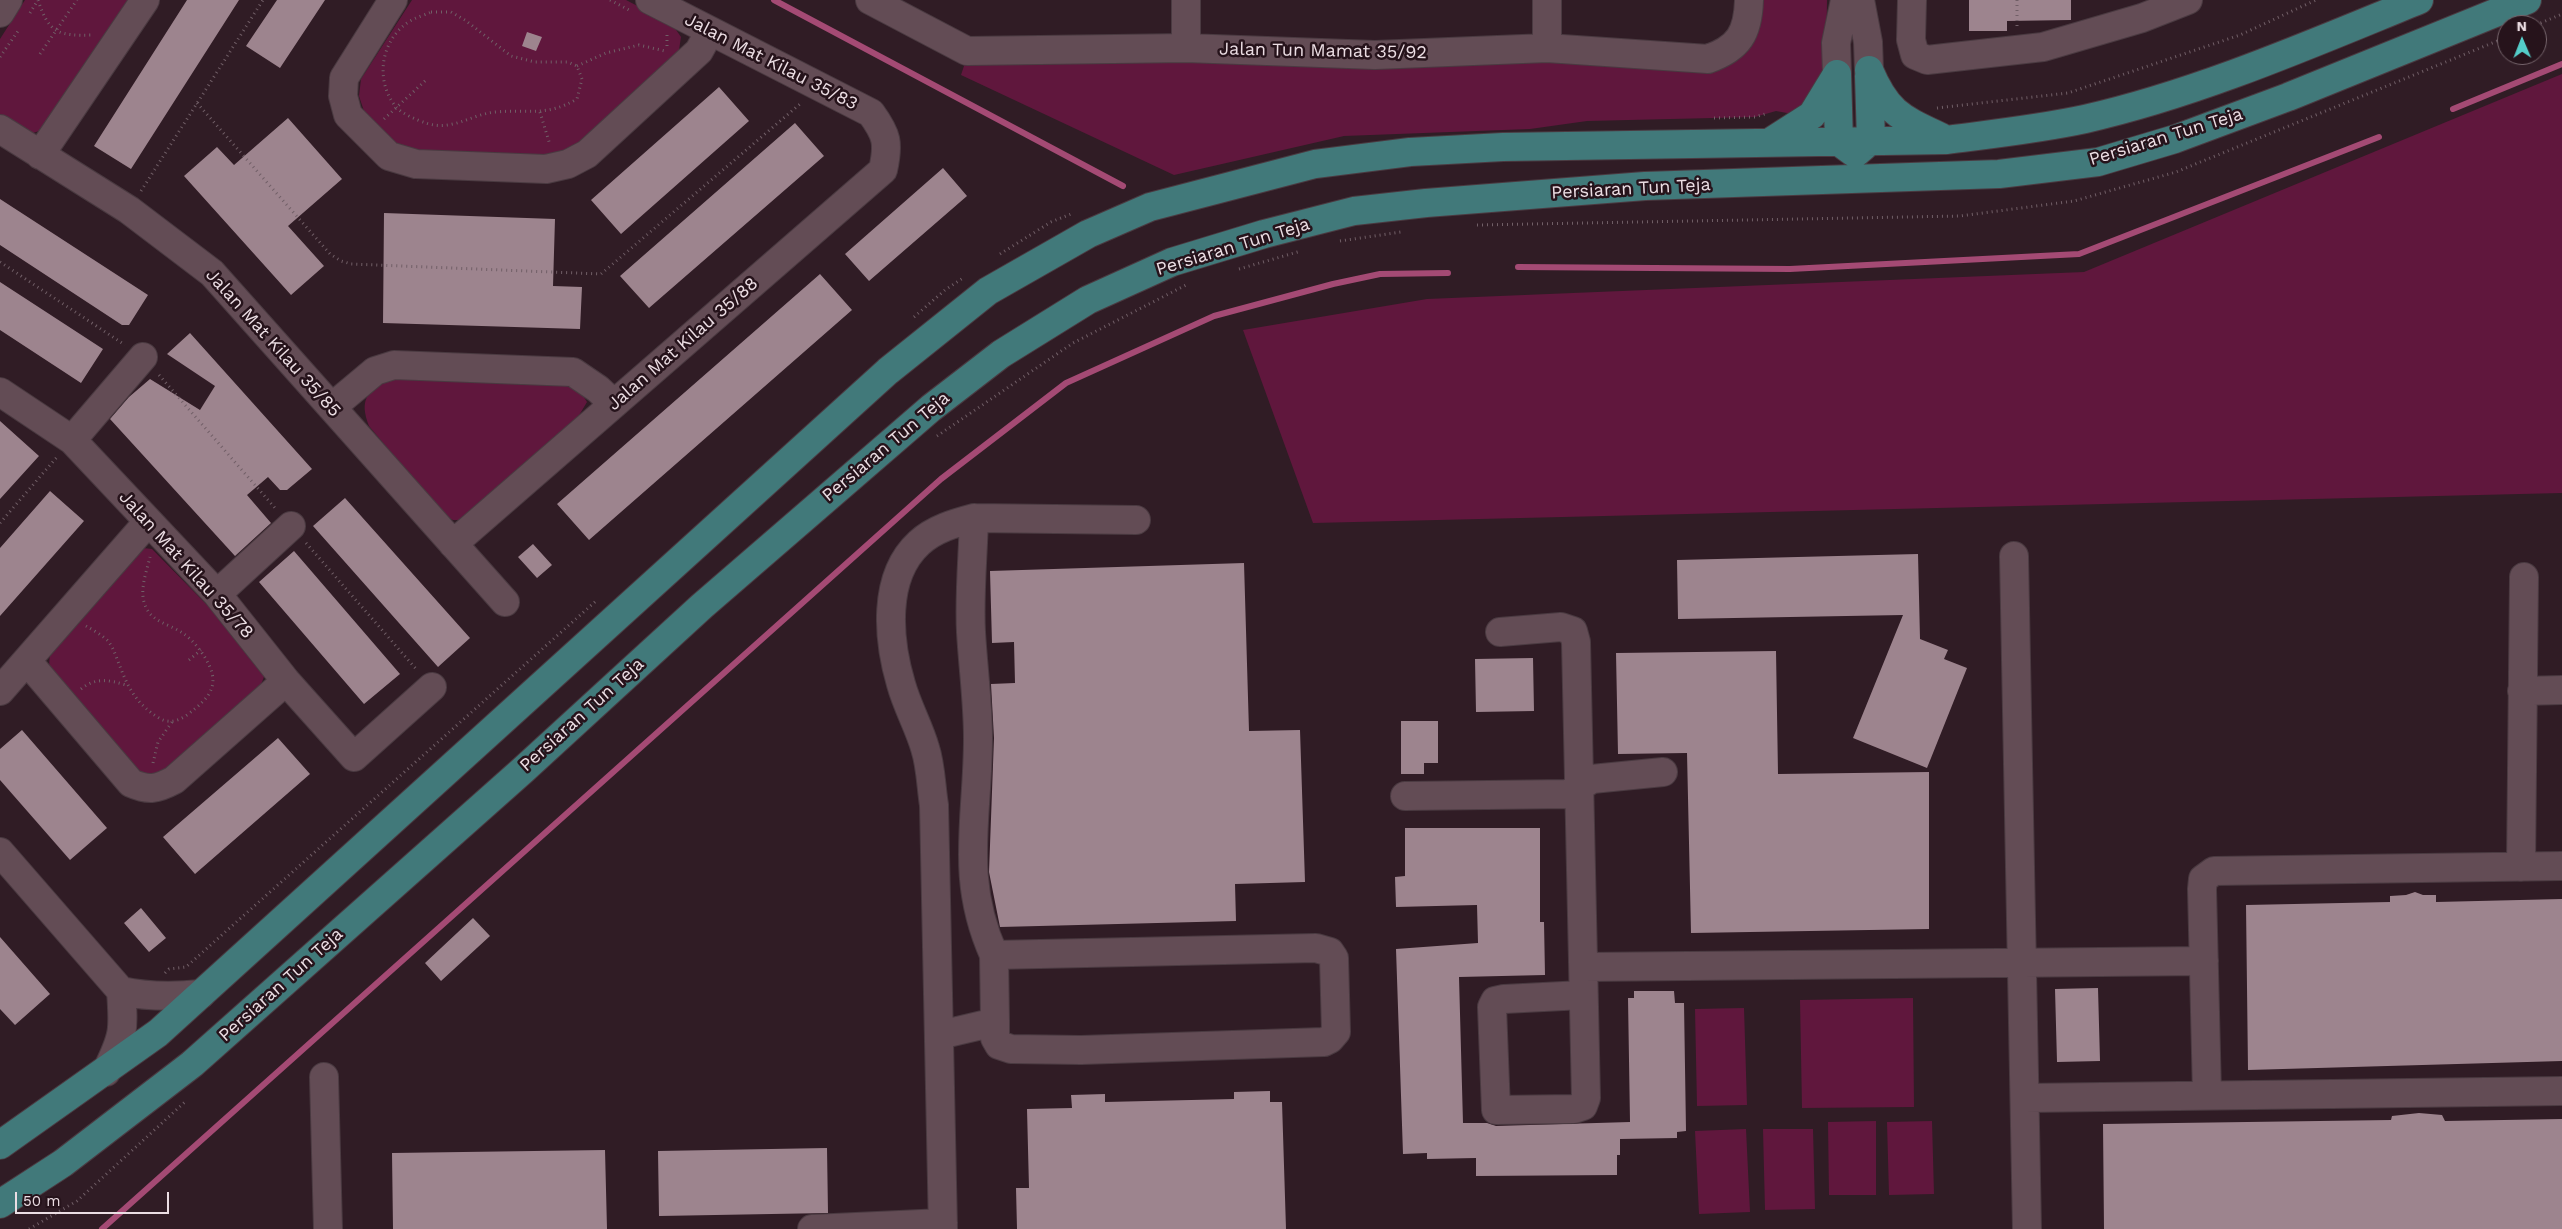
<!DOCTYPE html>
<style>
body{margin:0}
#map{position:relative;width:2562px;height:1229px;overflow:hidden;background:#301c25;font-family:"Work Sans",sans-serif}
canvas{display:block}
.north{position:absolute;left:2497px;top:15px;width:50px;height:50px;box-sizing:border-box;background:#26131b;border:1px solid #75646b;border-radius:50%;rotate:359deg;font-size:14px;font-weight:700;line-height:20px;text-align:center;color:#ebdde3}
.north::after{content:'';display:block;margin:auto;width:18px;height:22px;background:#54cdc9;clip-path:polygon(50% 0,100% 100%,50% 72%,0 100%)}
.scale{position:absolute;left:15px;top:1192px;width:154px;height:22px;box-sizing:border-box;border:2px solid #ebdde3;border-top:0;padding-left:6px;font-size:15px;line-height:18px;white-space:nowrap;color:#ebdde3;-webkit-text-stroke:4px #26131b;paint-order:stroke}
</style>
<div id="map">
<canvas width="2562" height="1229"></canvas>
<div class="north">N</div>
<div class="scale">50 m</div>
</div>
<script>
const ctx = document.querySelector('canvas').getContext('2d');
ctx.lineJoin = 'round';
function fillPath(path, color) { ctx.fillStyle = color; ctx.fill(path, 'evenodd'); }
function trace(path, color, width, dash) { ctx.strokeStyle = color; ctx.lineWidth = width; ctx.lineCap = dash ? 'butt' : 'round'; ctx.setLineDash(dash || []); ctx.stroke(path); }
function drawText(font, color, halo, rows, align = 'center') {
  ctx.font = font + ' "Work Sans",sans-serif'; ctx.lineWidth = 5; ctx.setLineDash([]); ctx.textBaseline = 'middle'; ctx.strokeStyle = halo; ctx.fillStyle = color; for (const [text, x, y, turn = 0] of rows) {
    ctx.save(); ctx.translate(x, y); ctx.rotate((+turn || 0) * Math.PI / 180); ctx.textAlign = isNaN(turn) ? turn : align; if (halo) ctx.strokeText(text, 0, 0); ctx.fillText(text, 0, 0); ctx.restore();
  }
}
fillPath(new Path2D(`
 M25,0h107l-90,130 -12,4 -30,-15v-80z
 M412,0h214l46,24 9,13 -2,13 -5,10 -92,82 -15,9 -19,5 -129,-3 -24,-8 -30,-31 -6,-18 2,-17z
 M1762,0h65l-1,71 -28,44 -22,-4 -21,6 -168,4 -57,8 -186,7 -170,39 -213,-100 5,-15 771,-1 18,-21z
 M2562,74v419l-1249,30 -70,-193 184,-31 657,-27z
 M388,377l170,6 22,8 7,11 -12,20 -111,98h-11l-10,-5 -74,-89c-10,-26 -2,-34 19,-49z
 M143,548l9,1 109,111 4,14 -6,16 -95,84 -12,4 -22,-10 -81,-100 1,-18z
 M1913,998l1,109 -112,1 -2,-108z
 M1744,1008l3,97 -50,1 -2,-97z
 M1876,1121v74h-47l-1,-73z
 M1932,1121l2,73 -45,1 -2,-73z
 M1746,1129l4,83 -51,2 -4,-83z
 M1763,1129h50l2,80 -50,1z`), '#60173d');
trace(new Path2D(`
 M774,0l349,186
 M2453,109l109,-45
 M1518,267l272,2 289,-15 300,-117
 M102,1229l839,-750 125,-96 148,-67 119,-32 47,-10 68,-1`), '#a44a74', 6);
fillPath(new Path2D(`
 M187,0h52l-108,169 -37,-23z
 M277,0h48l-45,68 -34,-22z
 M1969,0h102v20l-64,1v10h-38z
 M527,32l15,5 -6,14 -14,-5z
 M719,87l30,34 -128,113 -30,-34z
 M288,118l54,61 -54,47 36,40 -33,29 -107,-119 33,-29 17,18z
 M795,123l29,33 -175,152 -29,-32z
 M943,168l24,28 -98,85 -24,-27z
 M0,199l148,96 -19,30h-7l-122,-80z
 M384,213l171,6 -2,67 29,1 -2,42 -197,-6z
 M820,274l32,36 -263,230 -32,-36z
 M0,282l103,67 -22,34 -81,-53z
 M190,333l122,136 -25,21h-7l-12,-13 -21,18 24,28 -36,33 -125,-137 19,-22 21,-18 50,31 15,-24 -48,-32z
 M0,421l39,35 -39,43z
 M50,491l34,30 -84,95v-68z
 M345,498l125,140 -32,29 -125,-141z
 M533,544l19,21 -15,13 -19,-21z
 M294,551l106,123 -36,30 -105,-122z
 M1918,554l2,85 28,11 -4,9 23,9 -40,100 -74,-30 50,-123 -225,4 -1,-59z
 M1244,563l5,168 51,-1 5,152 -70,2 1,37 -236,6 -11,-55 5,-134 -3,-54 24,-1 -1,-41 -22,1 -2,-72z
 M1776,651l2,123 151,-2v157l-238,4 -4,-180 -69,1 -2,-101z
 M1533,658l1,53 -58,1 -1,-53z
 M1401,721h37v42h-14v11h-23z
 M22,730l85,98 -37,32 -70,-80v-31z
 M278,738l32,36 -115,100 -32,-37z
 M1405,828h135v94h4l1,53 -86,2 4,146h24l9,3 134,-4 -2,-124h6v-7h40l1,12h9l2,128 -9,1v6l-57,1v16h-3v20l-141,1v-18l-49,1v-6l-24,1 -7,-205 82,-6 -1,-38 -81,2 -1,-30 10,-1z
 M2415,892l8,3h13v7l126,-3v162l-314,9 -2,-165 144,-3v-6l16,-1z
 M141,908l25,30 -17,14 -25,-29z
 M473,918l17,18 -49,45 -16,-18z
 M0,937l50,57 -35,31 -15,-16z
 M2098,988l2,73 -43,1 -2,-73z
 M1270,1091v11h12l4,127h-269l-1,-41h13l-2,-79 45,-1 -1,-13 34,-1v8l129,-3v-7z
 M2419,1113l23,2 3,6 117,-2v110h-458l-1,-105 288,-4 1,-4z
 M827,1148l1,65 -169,3 -1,-65z
 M605,1150l2,79h-214l-1,-76z`), '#9d848e');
const minor = new Path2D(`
 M393,0l-49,78 -1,18 5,19 41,41 27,8 130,5 22,-5 19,-10 112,-103 11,-20
 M870,0l97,51 219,-3 189,7 172,-7 161,11c31,-11 40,-26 41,-59
 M1547,0v48
 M1860,0l8,42 1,28
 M1912,0l-1,40 4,15 12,5 116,-13 99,-29 46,-18
 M0,13l8,-13
 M1186,48v-48
 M1837,74l-1,-31 9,-43
 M0,129l129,81 83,63 293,329
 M40,155l105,-155
 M0,392l72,48 145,154 69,87 68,76 78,-70
 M332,407l43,-36 19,-6 179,7 25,17 16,15
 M72,440l71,-83
 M974,518c-1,38 -5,77 -3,114 2,35 7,71 7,106 0,81 -19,139 16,217
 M453,544l430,-374c6,-27 4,-35 -12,-57l-221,-113
 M2014,556l13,673
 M217,594l74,-68
 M1500,632l61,-5 12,4 3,11 10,456 -3,8 -9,3 -78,1 -4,-103 3,-6 9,-2 79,-4
 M27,661l104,122c18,8 26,6 43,-3l112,-99
 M0,691l148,-169
 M2522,691l40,-1
 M1405,796l163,-2 24,-15 71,-7
 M0,852l121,139
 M2521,867l3,-290
 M1584,967l620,-6
 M121,991c27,6 52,6 80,3
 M940,1035l55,-13v16l4,7 12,4 70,1 243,-8 6,-3 6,-7 -2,-74 -4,-6 -14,-4 -322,7 1,67
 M106,1072c18,-36 18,-42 15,-81
 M324,1077l4,152
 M2207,1094l-5,-205 1,-10 11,-8 348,-5
 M2025,1098l537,-7
 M812,1229l131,-6
 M943,1229l-9,-424c-3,-18 -3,-39 -9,-57 -6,-21 -18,-42 -24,-64 -13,-44 -19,-107 18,-141 15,-14 36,-20 55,-25l162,2`);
const major = new Path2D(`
 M1869,70c18,43 32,48 72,67
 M1837,74l2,68 15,11
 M1770,142l42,-27 25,-41
 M1857,152l14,-12 -2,-64
 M0,1145l158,-112 730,-662 100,-80 100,-57 62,-27 165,-43 95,-12 93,-5 443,-7c46,-6 93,-11 139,-21 114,-26 226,-75 334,-119
 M0,1204l63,-41 129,-99 331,-294 179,-164 229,-198 70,-54 87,-54 84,-38 92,-28 90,-23 72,-8 219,-17 354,-12 99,-12 77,-23 113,-42 239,-97`);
trace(minor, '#4a3a41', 30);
trace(major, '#4a3a41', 30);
trace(new Path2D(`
 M38,0c11,34 21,36 55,35
 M610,0l19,10
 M2017,0v27
 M431,12h20l14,8 46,36 24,6h33l9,4 5,13 -5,20c-31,18 -48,10 -81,13 -25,2 -44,20 -70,11 -9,-3 -24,-9 -30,-16 -22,-27 -15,-68 14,-86 7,-4 15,-6 21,-9z
 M30,13l8,-13
 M2536,25l26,-11
 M667,35v13
 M40,54l37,-54
 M0,57l18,-26
 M577,66l29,-13 33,-8 26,6
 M197,103l133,151 11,7 10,3 250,10 199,-170
 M1937,108l131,-15 172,-58 76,-35
 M540,112l10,33
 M1714,118l41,-1 13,-4
 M384,119l42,-39
 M141,191l122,-191
 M1477,225l483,-9 114,-15 102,-29 331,-135
 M1340,241l61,-9
 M1000,254l51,-32 20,-8
 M0,262l125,83
 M1239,269l62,-18
 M914,317l31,-27 18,-12
 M159,375l116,133
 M937,436l136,-93 115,-59
 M0,523l57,-66
 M306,543l111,127
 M86,626c7,4 16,9 22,15 6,7 9,19 13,28 8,21 18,37 38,49 10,6 19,3 28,-3 24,-18 35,-31 17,-59 -5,-8 -13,-17 -20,-22 -15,-11 -34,-11 -40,-32 -4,-14 3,-32 6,-45
 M189,660l12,-10
 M81,689c15,-12 28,-9 45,-4
 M153,763l5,-21 14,-20
 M165,973l4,-4 17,-2 410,-366
 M29,1229l48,-28 109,-100`), '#715f67', 3, [1, 4]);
trace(minor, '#634c55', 28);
trace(major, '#41797a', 28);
drawText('18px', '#ebdde3', '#26131b', [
 ["Jalan Tun Mamat 35/92",1323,51,1],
 ["Jalan Mat Kilau 35/83",771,62,27],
 ["Persiaran Tun Teja",2166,137,-17],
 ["Persiaran Tun Teja",1631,189,-3],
 ["Persiaran Tun Teja",1233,247,-17],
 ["Jalan Mat Kilau 35/85",273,343,48],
 ["Jalan Mat Kilau 35/88",683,344,-41],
 ["Persiaran Tun Teja",886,447,-40],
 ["Jalan Mat Kilau 35/78",186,565,48],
 ["Persiaran Tun Teja",582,715,-42],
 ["Persiaran Tun Teja",281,985,-42]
]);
</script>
